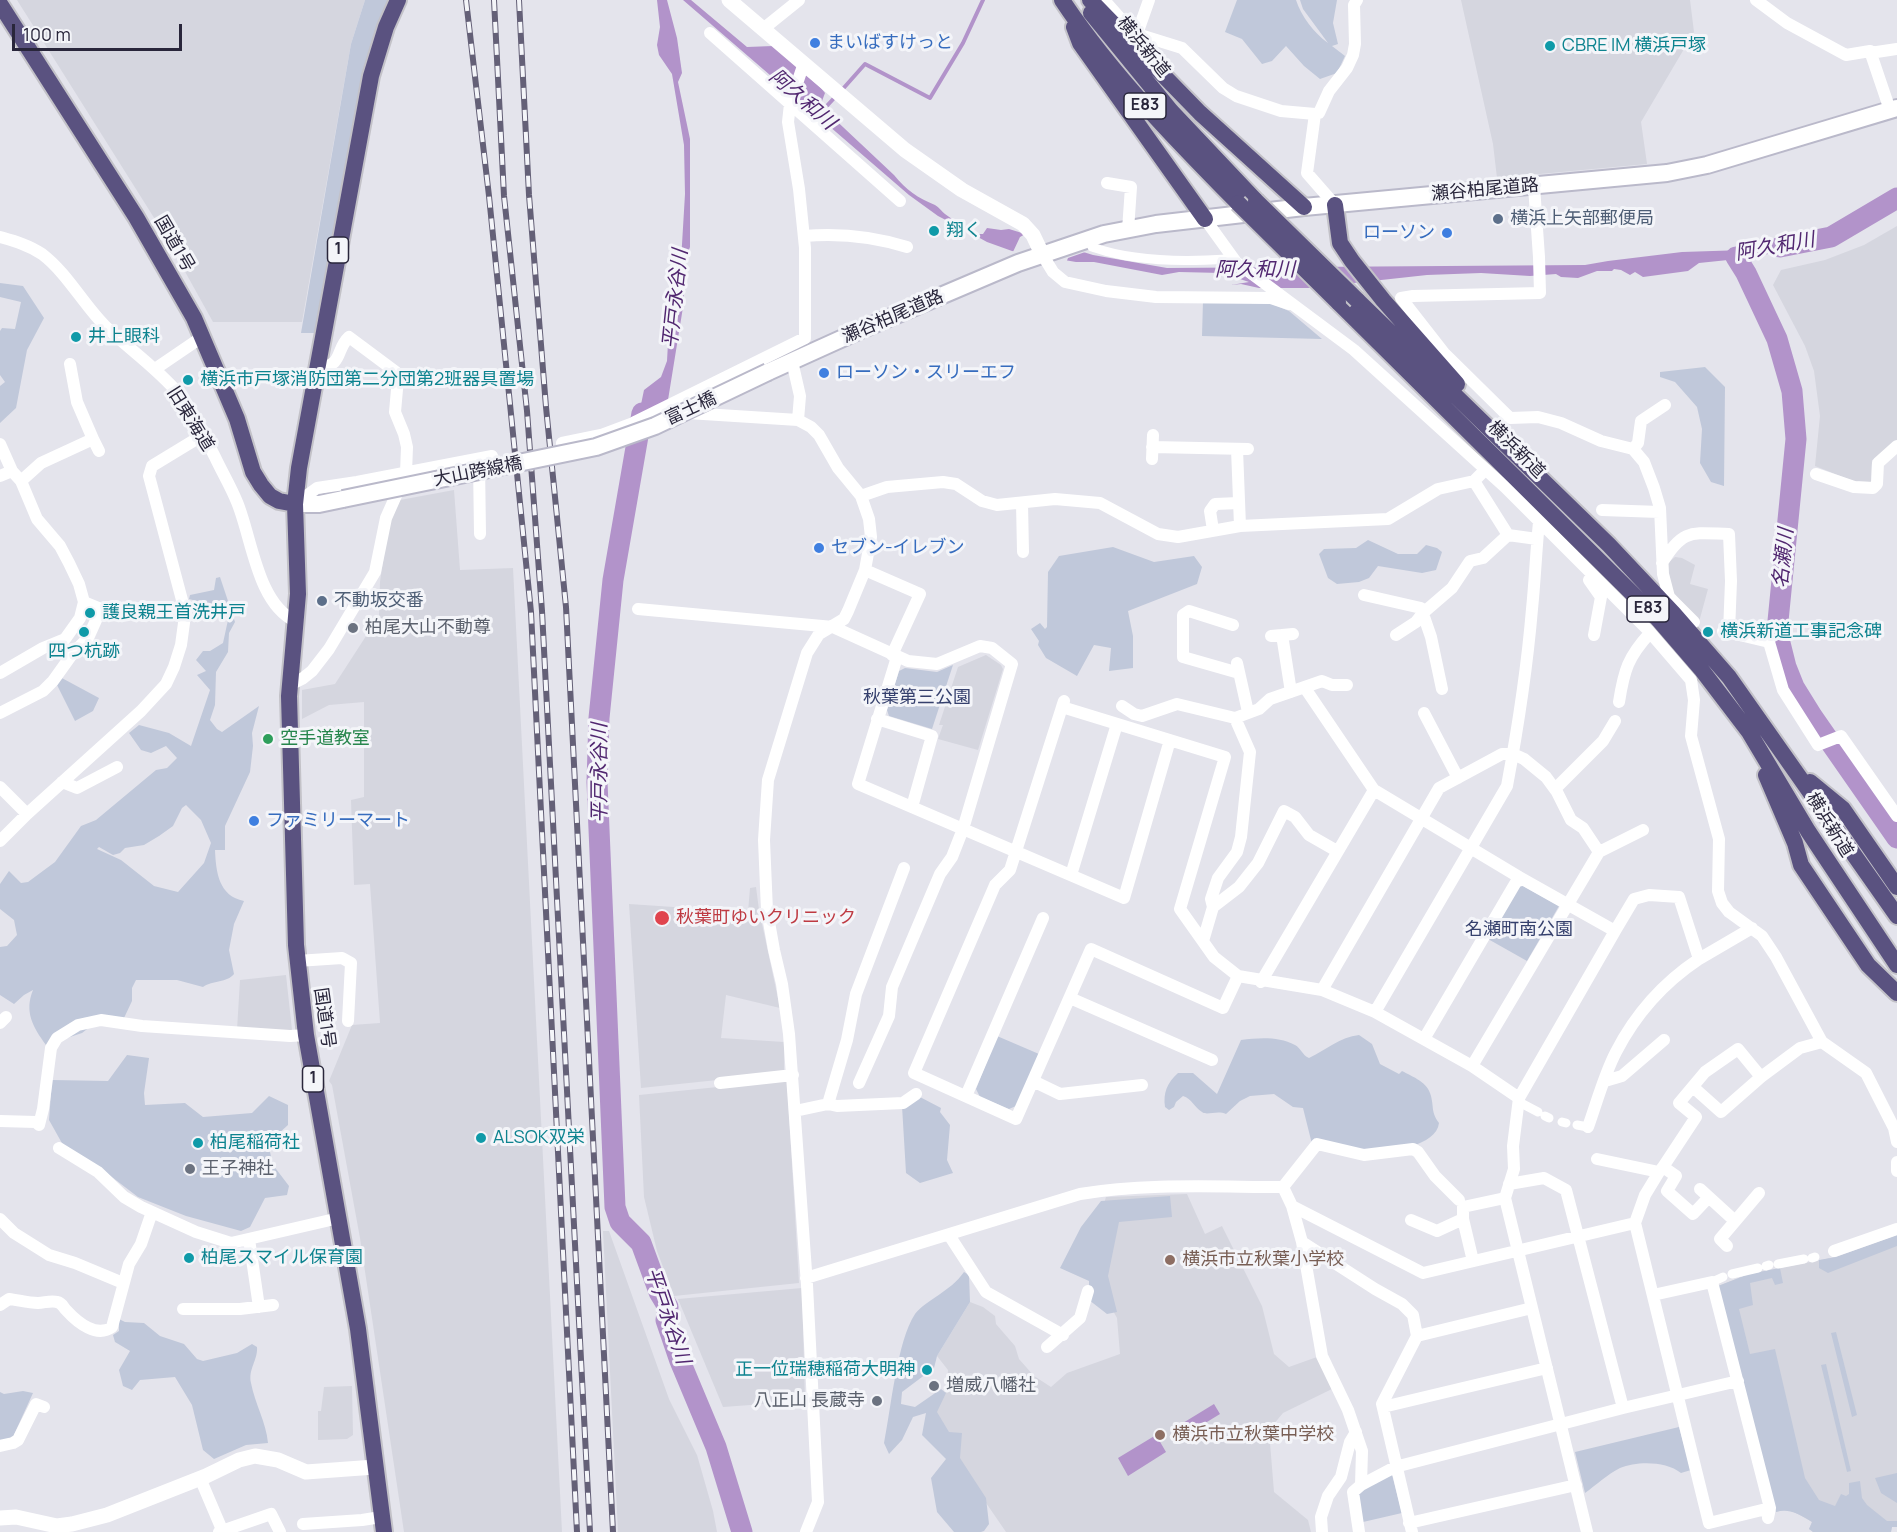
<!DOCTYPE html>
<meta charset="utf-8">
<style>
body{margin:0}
#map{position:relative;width:1897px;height:1532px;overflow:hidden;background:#e4e4ec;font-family:Manrope,sans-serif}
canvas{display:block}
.scale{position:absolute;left:12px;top:24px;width:170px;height:27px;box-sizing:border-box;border:3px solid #29263b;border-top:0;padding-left:8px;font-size:18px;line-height:21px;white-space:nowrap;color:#29263b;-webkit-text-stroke:4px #f4f5f9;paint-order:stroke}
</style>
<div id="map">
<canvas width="1897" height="1532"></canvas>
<div class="scale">100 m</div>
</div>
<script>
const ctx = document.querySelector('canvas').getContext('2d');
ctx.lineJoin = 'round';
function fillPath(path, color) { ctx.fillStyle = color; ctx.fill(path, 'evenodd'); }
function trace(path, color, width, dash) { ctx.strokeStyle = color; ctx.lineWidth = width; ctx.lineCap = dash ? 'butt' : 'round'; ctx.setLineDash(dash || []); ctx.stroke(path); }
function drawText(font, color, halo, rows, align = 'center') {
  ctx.font = font + ' Manrope,"Noto Sans JP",sans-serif'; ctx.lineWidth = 6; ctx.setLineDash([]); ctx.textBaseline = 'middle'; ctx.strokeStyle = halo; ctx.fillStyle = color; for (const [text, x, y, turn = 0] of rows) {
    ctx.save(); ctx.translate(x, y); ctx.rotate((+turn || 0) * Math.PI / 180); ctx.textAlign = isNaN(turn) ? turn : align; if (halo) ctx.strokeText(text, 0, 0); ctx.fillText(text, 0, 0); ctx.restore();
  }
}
fillPath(new Path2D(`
 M17,0h348l-14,44 -49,278h-89l-50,-90z
 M1461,0h229l4,32 -53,90 6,42 -150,14 -4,-34z
 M1897,226v214l-18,18 -7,2 -1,22 -18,-1 -38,-15 5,-50 -6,-45 -9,-25 -32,-61 8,-15 44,-10 39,-15z
 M454,490l6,80 53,-2 49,964h-158l-44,-294 -28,-153 -3,-4 23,-56 28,-2 -10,-139 -16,1 -3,-85 13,-3v-95l-35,3 -27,14v-29l33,-6 44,-68 1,-34 8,-55 12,-27z
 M1675,557l7,1 13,7 -5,19 18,5 -9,33 -26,-30 -6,-18 1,-11z
 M986,655l15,10 2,4 -25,81 -40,-11 5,-14h-4l19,-58z
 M756,887l3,23 21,98 -54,-13 -5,43 63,4v31l-143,15 -12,-184 119,8 2,-24z
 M286,975l6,55 -5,2 -50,-2 3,-50z
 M787,1080l12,203 -125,13 -17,-45 -13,-54 -5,-102z
 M1187,1194l18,40 17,-8 40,80 12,48 15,13 28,-10 17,31 -51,25 -20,24 7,6 4,49 34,28 3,12h-305l-70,-102 -5,-18 16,-23 1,-19 -11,-14 33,-54 13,5 12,9 1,8 19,22 4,13 15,17 17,11 16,-14 53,-19 -3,-36 -21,-38 4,-62 6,-21z
 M603,1231h6l60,168 28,56 16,56 4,21h-99z
 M1897,1235v292h-5l-1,5h-78l-4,-3 3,-7 -12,-7 -14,-6 -10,3 -58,-226 31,-12 87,-17z
 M802,1288l3,113 -82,6 -45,-108z
 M352,1386l1,49 -6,4 -29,1v-29h3l3,-24z`), '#d5d6df');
fillPath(new Path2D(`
 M365,0h24l-42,164 -32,169h-14l50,-289z
 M1237,0h59c5,16 18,33 32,43l-25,-34 -3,-9h37l-4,23 5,21 -6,2 13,10 -8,17 -17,6 -16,-13 -18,-20 -14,15 -10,3 -20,-25 -17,-7z
 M0,283l23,3 21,32 -17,32 -11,58 -16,15v-37l5,-4 -5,-7v-44l2,-3 13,1 6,-27 -21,-5z
 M1203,301l69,3 17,7 33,28 -120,-3z
 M1705,367l20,20 -1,99 -13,-4 -11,-19 2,-34 -5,-22 -22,-25 -15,-5v-5z
 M1368,540l30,14h19l9,-9 11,3 5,4 -6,18 -14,3 -44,-7 -9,12 -10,4 -22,2 -9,-6 -9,-24 5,-5 32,-1z
 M1113,547l41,15 40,-6 8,11 -5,17 -69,27 5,25v32l-24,3 2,-23 -17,-3 -17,31 -31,-18 -8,-13 1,-4 -8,-12 9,-6 5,6 2,-2 1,-55 11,-16z
 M220,577l15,45 -6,11 -1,19 -12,20 -1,33 -5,15 7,9 5,3 37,-26 -7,27 1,13 -3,26 -25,54v24h-10c1,23 4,46 29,51l-10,23 -5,26 5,24c-7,9 -21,6 -31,13l-26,-7h-41l-4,8v13l-8,17 -29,5 -13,10 -36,12c-13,-18 -22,-33 -13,-55l-9,5 -10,9 -14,-9v-48l7,-1 10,-11 -3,-15 -14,-11v-25l9,-13 12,12 7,-1 27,-20 26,-36 15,-6 60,-50 11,-2 10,-10 -11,-12 -15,7 -10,-3 -12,-17 10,-8 30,8 22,13 19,-56 -13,-15 9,-4 -10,-11 7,-9h7l13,-8 5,-23 -9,-13 -30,-8 1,-4 24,-5 2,-12zM186,805l15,15 10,23 -7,20 -26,29 -24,-6 -33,-26 -24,-11 2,-2 14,8 7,-2 5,-5 19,-3 15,-9 14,-10 9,-18z
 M953,665l-21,64 -43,-13 -2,-6 12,-39 6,-3 32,4z
 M60,677l39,21 -6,13 -18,10 -19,-38z
 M1523,886l36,20 -32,55 -39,-22 31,-52z
 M1359,1035l13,9 8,20 19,10 3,-3c11,6 26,11 29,25 3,12 0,16 8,27 -3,25 -55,30 -75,29 -17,0 -35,-5 -52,-8l-9,-36 -10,-1 -19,-13 -24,2 -10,5 -14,13c-9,-4 -19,2 -24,-2 -8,-5 -10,-13 -19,-16l-7,6 -2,5 -5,3 -4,-3c-2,-14 2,-24 13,-34h15l24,21 24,-54c17,-2 37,-4 54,5 6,3 7,10 14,13 17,-8 31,-21 50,-23z
 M997,1036l42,18 -23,52 -7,3 -29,-12 -4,-8z
 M127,1055l22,3 -5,35 1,12 40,-2 18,14 49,-4 17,-17 19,9v20l-20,18 5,22 16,21 -2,9 -22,3 -15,29 -9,4 -55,-15 -48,-19 -38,-29 -37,-23 -14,-25 3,-40 56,1z
 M918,1096l23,12 -1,4 10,13 -3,35 6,13 -33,10 -14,-10 -4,-67z
 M1170,1196l2,21 -53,5 -11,54 9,36 -10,2 -18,-14v-19l-29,-13 21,-41 20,-26z
 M1897,1235v11l-69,27 -9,-5v-8l17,-3z
 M1780,1268l3,15 -8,2 -3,-7 -22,5 3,22 -14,4 11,45 25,-5 30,129 14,22 16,6 6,-12 5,2 3,-2v-11l11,-2 2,17 5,7 20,16h10v6h-5l-1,5h-78l-4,-3 3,-7c-12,-7 -22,-14 -36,-10l-58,-226 31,-12z
 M964,1272l5,3 1,27 -33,54 -3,12 -32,24 -1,12 14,3 26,-18 5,4 -9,19 12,20 13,1 -2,25 26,40 3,26 -5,7 -3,1h-27l-17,-20 -6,-34 15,-19 -24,-24 4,-22 -13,4 -11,23 -13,14 -5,-11c7,-34 13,-102 31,-129 12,-15 35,-22 49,-42z
 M119,1319l6,3 19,1 16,13 24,8 13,15 6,2 34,-8 15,-9 5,3c1,13 -9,22 -6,36 4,21 15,39 17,60l-22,2 -32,14 -11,-9 -11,-45 -17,-28 -35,3 -8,10 -9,-4 -4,-16 11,-19 -15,-9 -2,-7 6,-4z
 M1836,1332l21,83 -5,2 -21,-84z
 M1826,1364l25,107 -4,1 -26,-107z
 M23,1391l10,2 -21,46 -12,3v-50l4,2z
 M1679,1427l12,43 -10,3c-15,-12 -44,-12 -61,-5 -12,6 -24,17 -35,25l-10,-41z
 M1391,1471l11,42 -39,9 -6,-29z
 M1897,1473v30l-16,-10 -6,-15z`), '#c0c8da');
fillPath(new Path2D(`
 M657,0h10l10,38 5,35 -4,9 12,57v108l-6,17v37l-16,99 -29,14 5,-24 17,-13 6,-16 2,-36 12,-64 4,-67 -1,-49 -12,-71 -13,-19 -2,-10 3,-18z
 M683,0h8l56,47 26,-1 48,42 4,5 -3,8 5,11 67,63c12,15 24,23 41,30 4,2 7,7 10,9 10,8 22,13 33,20h5l4,-6 14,2 8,-1 84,26 74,13 418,-3 23,-4 74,-9 62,-2 85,-11 -35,10 -31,6 -14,8 -3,5 7,16 -10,-9 -9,-13 -6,-2 -29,3 -11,8 -45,6 -8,-5 -5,3 -9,-5 -7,-1 -2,2h-15l-19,7 -17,-1 -5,-3 -26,2 -49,-3 -54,2 -119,13h-49l-18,-4 -10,1 18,-3 -27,-9 -43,-1 -17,3 -68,-13h-18l-64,-11 -25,-9 -20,-11 -29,-15 -29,-21z
 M1214,1404l6,10 -36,22 -6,-10z
 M1156,1435l10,17 -38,24 -10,-18z`), '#b293ca');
fillPath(new Path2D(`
 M1029,232l56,18 3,1 -20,7 -2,5 -54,-9 8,-17z`), '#e4e4ec');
trace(new Path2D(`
 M841,91l24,-27 65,34 33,-55 20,-43
 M824,109l12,-13`), '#b293ca', 4);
trace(new Path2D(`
 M1780,247l51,-10 66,-39
 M1736,257l10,16 31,66 15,52 4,48 -19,192 9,36 8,20 18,29 85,122
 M642,413l-29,167 -14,138 -2,64 18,425 5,15 21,21 18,49 9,15 -2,13 14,41 36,86 26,85`), '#b293ca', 21);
const secondary = new Path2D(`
 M768,372l95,-43 155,-66 86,-29 52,-10 148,-17 363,-34 40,-8 190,-57
 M295,504h24l24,-5`);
const trunk = new Path2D(`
 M1062,0c50,75 113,139 176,203
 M1090,0l110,113 104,94
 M0,4l136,213 58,101 43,101 16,53 8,13 9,11 9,5 16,3
 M1091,13l80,98 85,90
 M1074,27l6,16 125,176
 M1335,205l5,38 12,18 31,39 74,84
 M1357,300l252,245 65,69 55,63 168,239
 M1338,302l319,316 44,51 48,63 59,99 89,134
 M1766,775l29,68 6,22 67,100 29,28
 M1810,782l33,27 54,78
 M384,1532l-26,-203 -52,-294 -10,-90 -7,-249 9,-102 -3,-90 4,-36 72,-392 15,-49 12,-27`);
trace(secondary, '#bab9ca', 20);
trace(trunk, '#c3c2c8', 20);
trace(new Path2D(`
 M1092,247c42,15 91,15 135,12
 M1519,1102l19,10
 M1545,1116l4,2
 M1562,1122l4,1
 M1577,1125l11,2
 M1812,1258l3,-1
 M1778,1264l26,-5
 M1766,1266l3,-1
 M1732,1274l26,-6
 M1712,1282l11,-5`), '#fff', 9);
trace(new Path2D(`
 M1104,0l23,26 10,8
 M1149,0l-12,34 45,14 41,40 13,8 45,15 34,3
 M1756,0l31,23 59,32 24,-4 20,59
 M763,29l36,-29
 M710,33l190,168
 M1870,53l27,-4
 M1107,183l24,4 -3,43
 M1534,186l5,71 1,36 -127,3 -12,2 43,55 66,65 28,-1 23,6 40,18 32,8 11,13 10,26 6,20 3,66 6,23 25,25
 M1335,205l-28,-32 8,-59 4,-1 10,-22 18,-23 6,-13 2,-11 -1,-39 3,-5
 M1205,219l31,43 118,88 151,137 143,143 43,50 3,20 -3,36 28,103 -1,52 4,12 7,9 33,24 14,21 46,85 44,31 28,55 3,14
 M804,236c34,-3 71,1 103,11
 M0,237c14,4 29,8 42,17 25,19 41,50 63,72 24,23 52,42 74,68 15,18 25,42 36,63 7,15 16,30 22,45 15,36 20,101 58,119
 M1042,254l11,18 12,10 41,9 50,6 115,1 18,6
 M792,361l8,35 -2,24
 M155,369l47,-32
 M674,404l-2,8 126,8 13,7 8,8 19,33 23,28 8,23 2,18 -6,33 -17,41 -4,8 -25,15 -12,19 -39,127 -4,60 3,71 7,39 8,34 7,50 18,251 11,217 -12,30
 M93,439l6,12
 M562,443l39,-8 32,-12 172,-85v-90l-6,-59 -11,-67 2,-18 14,-41
 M0,444l12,27 9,10 16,38 23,27 9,17 10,21 5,18 -4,16 -15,21 -22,9 -43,25
 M1152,447l96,2
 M1237,449l3,77
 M1633,449l5,-6 3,-22 24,-16
 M1152,459l1,-24
 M479,463l1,71
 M1816,474l38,13 19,1 4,-4 1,-21 19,-17
 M0,476l12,-5
 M21,481l20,-18 52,-24 -16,-37 -7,-38
 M1474,481l34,54
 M861,496l26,-9 56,-5 13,2 26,17 15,4 58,-6 45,4 58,31 20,3 62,-11 148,-7 50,-30 36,-8 11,-11
 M1022,503l1,49
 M295,504l22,-16 40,-6 135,-26
 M1602,510l58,2
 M1213,530l-3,-19 5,-7 24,-1
 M1662,563c21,-35 30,-30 67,-29l2,47 -2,51
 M865,570l55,24 -28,61
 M1589,580l12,17 -7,38
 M1364,595l57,13 10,29 11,52
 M638,609l195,18 75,34 29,3 43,-18 12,2 20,16 -49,165 -11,28 -12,17 -48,113 -3,29 -30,67
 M1233,625l-44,-14 -6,4v42l56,16
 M1723,631l46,11 14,48 35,55 23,-9 56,80
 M1282,635l9,57
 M1396,635l20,-13 7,-9 29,-25 18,-27 13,-3 25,-23 29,4
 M1271,636l22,-2
 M897,657l-39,127 266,114 46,-158
 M1237,663l11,49
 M290,685l12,-6 10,-8 17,-22 46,-77 11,-54 20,-45 1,-26 -3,-13 -9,-22 3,-34 -2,-6 -47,-35c-14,13 -5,28 -30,31
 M1064,701l-2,6 163,50 -45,152 34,48 24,19 84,14 53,22 97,54 47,32
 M1619,702c5,-32 9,-45 31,-69
 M1122,706l12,8 8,2 35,-12 58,14 24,-9 11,-10 52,-18 10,4h15
 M1062,707l-52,163 -15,15 -81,188 102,46 75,-170 132,59 15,-32
 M0,713l43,-22 10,-10 20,-28 15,-15 13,-29 -17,-7
 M1424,713l34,65
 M877,719l55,17 -20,71
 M62,782l15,6 40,-21
 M0,787l27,27
 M1555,789l48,-48 12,-20
 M1374,790l145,87 96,54 19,-32 15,-4 30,2 20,62 53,-31
 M0,841l27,-27 114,-103 25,-27 8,-17 7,-22 3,-22 -2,-23 -33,-124 3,-10 51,-31
 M1071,875l46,-151
 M1213,907l26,-20 19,-24 26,-52 11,6 14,18 28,16
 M1203,941l10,-34 -2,-8 7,-21 19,-26 4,-15 9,-85 -15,-34
 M297,961l45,-3 9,5 -3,58
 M1261,982l113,-192 -69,-102
 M1322,990l117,-202 63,-34h11l11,5 22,18 11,15 14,28 12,8 16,24
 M1070,998l142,62
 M1375,1012l132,-226c11,-59 20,-117 25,-177 3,-29 4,-58 7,-87
 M0,1023l6,-6
 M1424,1039l95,-162
 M1472,1066l127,-214 44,-22
 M1033,1081l27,13 82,-9
 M1605,1081l17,-5 42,-36
 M720,1083l73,-8
 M1693,1087l28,25 40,-35
 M966,1096l77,-178
 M828,1104l9,2 66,-3 13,-9
 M795,1111l33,-7 19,-64 9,-46 48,-126
 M0,1121l36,1 3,3 4,-16 8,-61 6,-10 21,-13 23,-5 41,6 148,10 16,-1
 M1588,1127c9,-25 16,-52 28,-75 20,-39 47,-69 83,-93
 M59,1148l39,24 26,25 17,10 55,25 35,11 108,-25
 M1597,1159l62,13 4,-5 13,9 -9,15 26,23 16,-17
 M1897,1162v9
 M1663,1167l33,-50 -17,-14 26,-31 33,-23 23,28 39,-29 22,-6
 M1509,1184l35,-6 22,12 57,218
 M1283,1187l34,-43 47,11 49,-6 5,3 17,24 24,24
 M1700,1189l35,32
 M1292,1206l10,36 20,114 26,54 14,41 -1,34 34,-18 228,-59 115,-27
 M0,1219l14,14 35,22 26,8 48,20
 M1411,1220l26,11 26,-12
 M1635,1223l74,300 61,-15
 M949,1235l37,57 77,43
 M249,1239l10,68
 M1302,1242l73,47 27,15 11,11 4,21 -35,68 30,128
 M1727,1246l-7,-7 39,-46
 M1834,1251l63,-22
 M1473,1261l-10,-42v-12l42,-9
 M806,1278l274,-84c67,-11 136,-7 203,-7l9,19 131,67 212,-50 10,-28 14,-23
 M1653,1295l59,-13 58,226 -2,10
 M0,1305l9,-6c9,1 19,4 29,4 6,0 13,-3 19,-1 6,1 6,6 10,9 11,12 30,27 45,16l17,-63 12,-20 11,-32
 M183,1309h57l33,-4
 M1417,1336l115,-28
 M1047,1347l33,-29 8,-27
 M1383,1407l164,-39
 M0,1446l13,-3 5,-3 18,-36 8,3
 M200,1478l23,54
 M1409,1523l167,-38
 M303,1524l59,-4 19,-3
 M219,1532l52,-18 9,18
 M1322,1532l-1,-15 7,-21 13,-19 9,-35 6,-10
 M1359,1532l-6,-40 8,-7
 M1587,1532l-82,-334 9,-29 -1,-23 6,-48 96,-167`), '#fff', 12);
trace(new Path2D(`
 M729,0l176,150 57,40 61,34 10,11 9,19
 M0,1518l16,-1 41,9 15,-2 35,-9 99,-39 33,-16 16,-4 23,4 28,12 69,-5`), '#fff', 15);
trace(secondary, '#fff', 16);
trace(trunk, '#5a5280', 16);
const rail = new Path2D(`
 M466,0l23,196 42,416 46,920
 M494,0l10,196 23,215 15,200 48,921
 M519,0l10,195 17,212 20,200 47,925`);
trace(rail, '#646077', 6);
trace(rail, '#f4f5f9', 4, [11]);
const secondaryBridge = new Path2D(`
 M343,499l253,-52 59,-21 113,-54`);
const trunkBridge = new Path2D(`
 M1256,201l101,99
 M1238,203l100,99`);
trace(secondaryBridge, '#bab9ca', 20, []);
trace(trunkBridge, '#c3c2c8', 20, []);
trace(secondaryBridge, '#fff', 16);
trace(trunkBridge, '#5a5280', 16);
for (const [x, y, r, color] of [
 [815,43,6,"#3f7fe0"],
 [1550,46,6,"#0f9aa8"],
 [1498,219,6,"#5c6f8a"],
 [934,231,6,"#0f9aa8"],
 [1447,233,6,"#3f7fe0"],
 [76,337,6,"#0f9aa8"],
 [824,373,6,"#3f7fe0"],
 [188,380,6,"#0f9aa8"],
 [819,548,6,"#3f7fe0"],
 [322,601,6,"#5c6f8a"],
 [90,613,6,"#0f9aa8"],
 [353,628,6,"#6b7280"],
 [84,632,6,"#0f9aa8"],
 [1708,632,6,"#0f9aa8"],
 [268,739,6,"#2e9e5b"],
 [254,821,6,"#3f7fe0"],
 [662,918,8,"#e0444e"],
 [481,1138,6,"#0f9aa8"],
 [198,1143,6,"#0f9aa8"],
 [190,1169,6,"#6b7280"],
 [189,1258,6,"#0f9aa8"],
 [1170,1260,6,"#8d6e63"],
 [927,1370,6,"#0f9aa8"],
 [934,1386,6,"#6b7280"],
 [877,1401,6,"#6b7280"],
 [1160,1435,6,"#8d6e63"]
]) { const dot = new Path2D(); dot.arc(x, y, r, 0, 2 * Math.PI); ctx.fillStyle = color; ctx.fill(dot); trace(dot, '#f4f5f9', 2); }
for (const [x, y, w] of [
 [1145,106,42],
 [338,250,21],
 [1648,609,42],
 [313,1079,21]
]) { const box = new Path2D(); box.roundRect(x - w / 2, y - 13, w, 26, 4.5); ctx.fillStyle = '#f4f5f9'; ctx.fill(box); trace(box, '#29263b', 1.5); }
drawText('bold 16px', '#29263b', null, [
 ["E83",1145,106],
 ["1",338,250],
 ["E83",1648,609],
 ["1",313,1079]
]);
drawText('18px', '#366cbe', '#f4f5f9', [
 ["まいばすけっと",827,43],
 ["ローソン",1435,233,"right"],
 ["ローソン・スリーエフ",836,373],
 ["セブン-イレブン",831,548],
 ["ファミリーマート",266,821]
], 'left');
drawText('18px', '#0d838f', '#f4f5f9', [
 ["CBRE IM 横浜戸塚",1562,46],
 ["翔く",946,231],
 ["井上眼科",88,337],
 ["横浜市戸塚消防団第二分団第2班器具置場",200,380],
 ["護良親王首洗井戸",102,613],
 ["横浜新道工事記念碑",1720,632],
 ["四つ杭跡",84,652,"center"],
 ["ALSOK双栄",493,1138],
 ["柏尾稲荷社",210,1143],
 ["柏尾スマイル保育園",201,1258],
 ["正一位瑞穂稲荷大明神",915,1370,"right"]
], 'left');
drawText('18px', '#29263b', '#f4f5f9', [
 ["横浜新道",1143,47,51],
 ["瀬谷柏尾道路",1485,190,-5],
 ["国道1号",174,244,60],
 ["瀬谷柏尾道路",893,317,-23],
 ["富士橋",691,409,-25],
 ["旧東海道",190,419,58],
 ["横浜新道",1516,450,45],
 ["大山跨線橋",478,472,-11],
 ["横浜新道",1829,825,58],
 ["国道1号",324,1018,82]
]);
drawText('18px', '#4e5e75', '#f4f5f9', [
 ["横浜上矢部郵便局",1510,219],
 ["不動坂交番",334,601]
], 'left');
drawText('18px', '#5b616d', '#f4f5f9', [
 ["柏尾大山不動尊",365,628],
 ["王子神社",202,1169],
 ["増威八幡社",946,1386],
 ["八正山 長蔵寺",865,1401,"right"]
], 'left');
drawText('18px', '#35406d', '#f4f5f9', [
 ["秋葉第三公園",917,698],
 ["名瀬町南公園",1519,930]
]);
drawText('18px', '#27864d', '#f4f5f9', [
 ["空手道教室",280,739]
], 'left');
drawText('18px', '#be3a42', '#f4f5f9', [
 ["秋葉町ゆいクリニック",676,918]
], 'left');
drawText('18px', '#785e54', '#f4f5f9', [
 ["横浜市立秋葉小学校",1182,1260],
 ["横浜市立秋葉中学校",1172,1435]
], 'left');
drawText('italic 20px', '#512770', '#f4f5f9', [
 ["阿久和川",802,100,41],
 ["阿久和川",1775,247,-10],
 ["阿久和川",1255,270],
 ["平戸永谷川",676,299,-84],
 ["名瀬川",1784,558,-84],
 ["平戸永谷川",600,773,-90],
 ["平戸永谷川",667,1316,71]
]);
</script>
